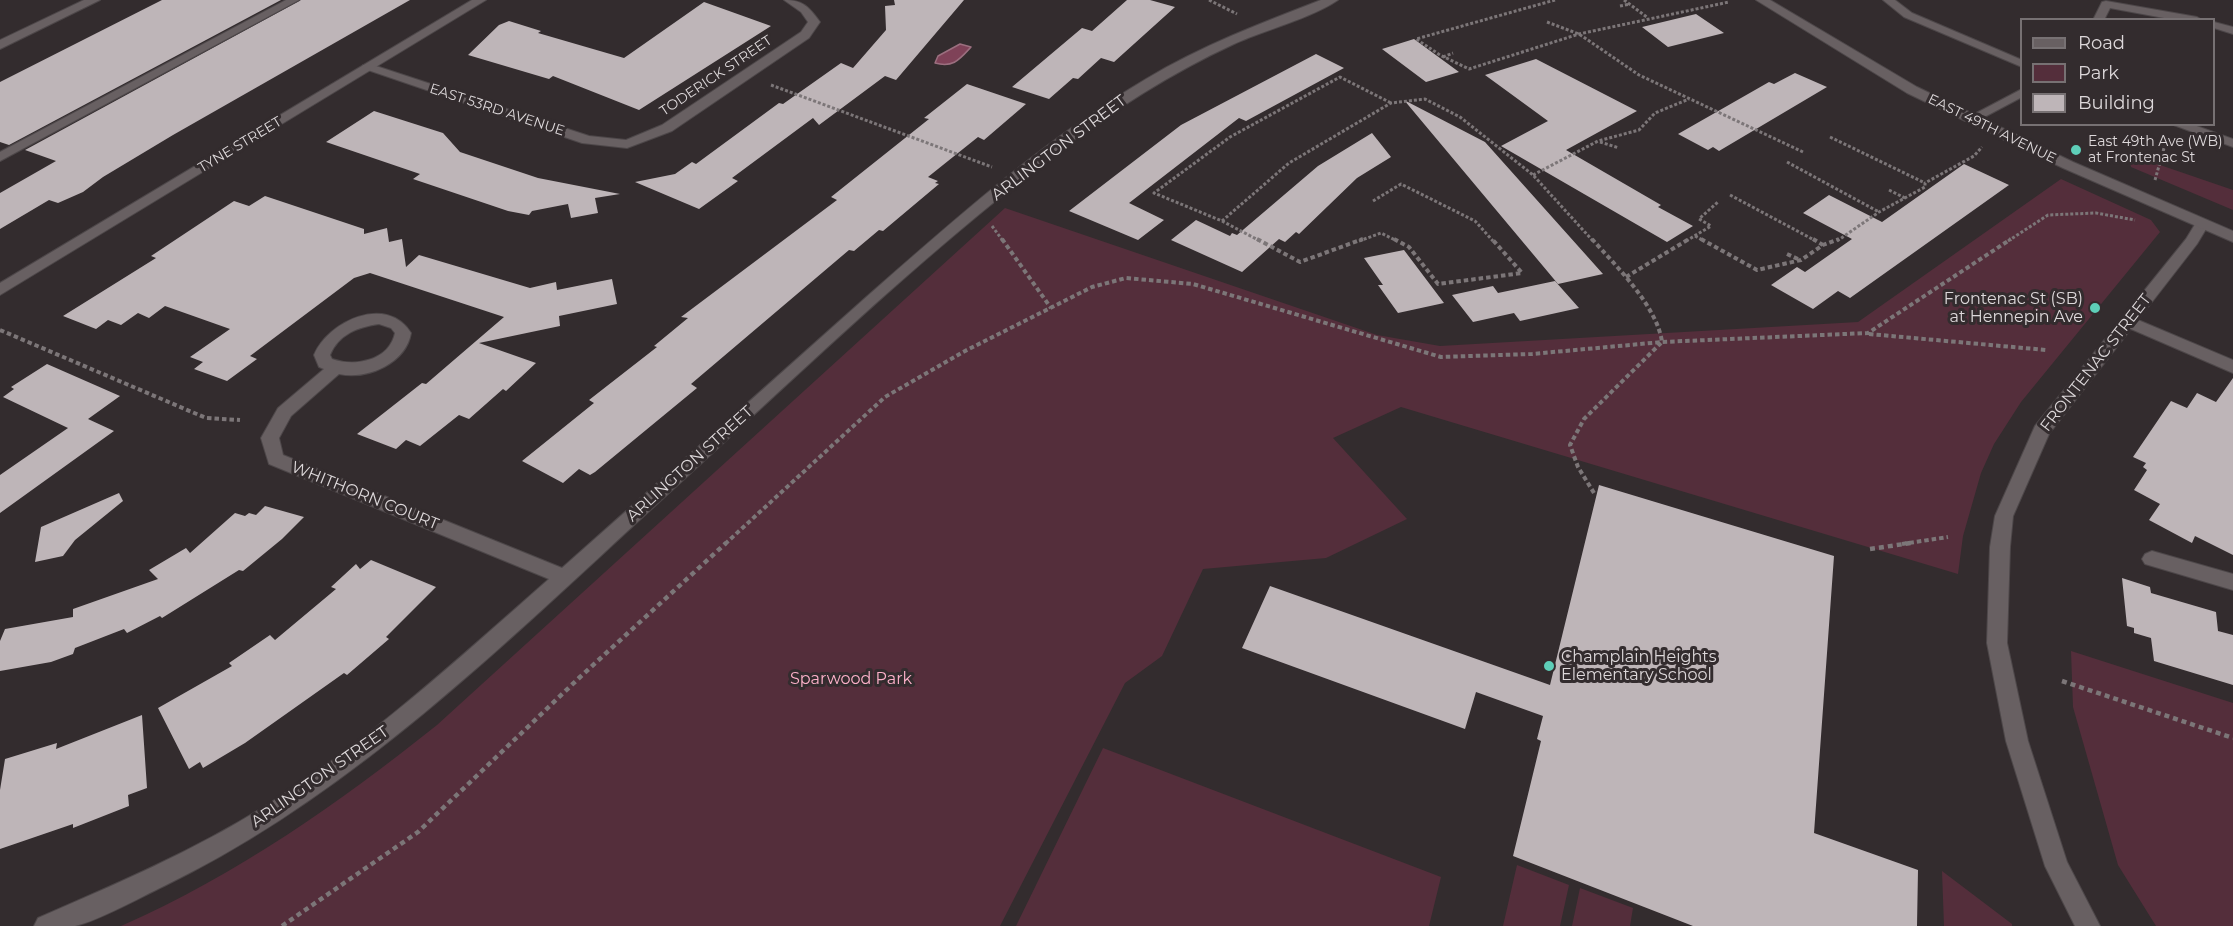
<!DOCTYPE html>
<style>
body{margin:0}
#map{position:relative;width:2233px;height:926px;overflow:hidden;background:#332c2e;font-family:Montserrat,sans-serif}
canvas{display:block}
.legend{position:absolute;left:2020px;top:18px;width:195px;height:108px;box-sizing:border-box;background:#332c2e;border:2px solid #777173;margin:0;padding:8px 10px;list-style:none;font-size:18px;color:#ddd8da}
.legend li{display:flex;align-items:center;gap:12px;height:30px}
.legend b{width:30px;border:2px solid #777173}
</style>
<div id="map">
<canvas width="2233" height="926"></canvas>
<ul class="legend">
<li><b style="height:8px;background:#686062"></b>Road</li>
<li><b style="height:16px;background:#542e3b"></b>Park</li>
<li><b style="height:16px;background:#beb5b8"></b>Building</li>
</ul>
</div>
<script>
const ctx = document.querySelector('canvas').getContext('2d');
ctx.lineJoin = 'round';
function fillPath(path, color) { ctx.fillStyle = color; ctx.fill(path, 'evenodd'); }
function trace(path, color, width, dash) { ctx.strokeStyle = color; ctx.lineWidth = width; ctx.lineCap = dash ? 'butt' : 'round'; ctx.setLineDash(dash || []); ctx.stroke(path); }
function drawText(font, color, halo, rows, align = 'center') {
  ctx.font = font + ' Montserrat,sans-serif'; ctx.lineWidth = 6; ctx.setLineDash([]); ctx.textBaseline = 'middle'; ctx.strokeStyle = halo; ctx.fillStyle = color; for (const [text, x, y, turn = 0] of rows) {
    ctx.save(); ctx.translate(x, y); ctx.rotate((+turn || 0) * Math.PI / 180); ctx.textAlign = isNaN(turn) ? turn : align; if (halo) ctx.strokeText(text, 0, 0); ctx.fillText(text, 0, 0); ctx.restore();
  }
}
fillPath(new Path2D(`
 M2128,154l105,36v20l-102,-43z
 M2061,179l90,41 9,12 -139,170 -27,42 -13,29 -18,63 -5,38 -557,-167 -68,31 74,81 -81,39 -123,11 -41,87 -37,27 -125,243h-879c116,-51 218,-123 316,-201l568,-517 372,127 63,11 418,-24z
 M2071,651l162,52v223h-77l-38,-61 -45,-158z
 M1103,748l338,129 -12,49h-413z
 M1517,865l52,20 -9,41h-57z
 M1942,871l70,53v2h-68z
 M1580,888l53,20 -3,18h-58z`), '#542e3b');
const water = new Path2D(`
 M960,44l11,3c-12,13 -18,21 -36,16l3,-7z`);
fillPath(water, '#7f4258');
trace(water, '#9b6f7f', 1.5);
fillPath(new Path2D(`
 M162,0h119l-272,145 -9,-3v-60z
 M301,0h109l-237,135 -70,42 -20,15 -25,11 -9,-3 -49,29v-36l56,-32 -31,-11z
 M894,0h70l-68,80 -11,-4 -66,49 -6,-7 -81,60 6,3 -39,28 -64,-27 40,-8 17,-12 4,2 83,-61 4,1 58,-41 12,5 33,-38 -1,-24 10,-1z
 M1127,0h23l25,7 -61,55 -13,-4 -23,21 -5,-1 -24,21 -37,-12 70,-59 10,3z
 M704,2l67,24 -132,84 -86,-34 -4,3 -81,-24 31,-30 10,-4 32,10 -3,2 86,25z
 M1696,14l28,19 -56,14 -26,-20z
 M1414,39l45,33 -33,10 -44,-33z
 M1316,54l28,14 -98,53 -7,-3 -110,85 35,17 -26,20 -69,-29 112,-86z
 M1536,59l101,52 -71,39 95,55 -3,2 35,19 -26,16 -166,-96 47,-25 -63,-46z
 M1795,73l32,14 -108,64 -6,-4 -5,3 -30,-16 91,-52 5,2z
 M967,84l59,20 -42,36 -6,-3 -50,40 10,4 -3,2 4,1 -56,47 -4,-1 -25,21 -5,-1 -158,134 6,4 -102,84 -5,3 -11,-6 -16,14 -41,-22 72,-58 -5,-3 68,-53 -3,-1 34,-28 -7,-1 156,-117 -6,-3 98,-78 -5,-1z
 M1404,100l81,42 118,132 -45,10z
 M374,111l69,22 17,19 78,26 82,16 -25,4 3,15 -27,5 -3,-14 -36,7 -3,4 -21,-4 -95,-32 7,-5 -94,-32z
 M1372,133l19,24 -34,21 -58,56 -3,-2 -11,10 -6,-3 -37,33 -71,-32 25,-20 34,16 2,-3 5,2 81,-69z
 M1964,164l45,21 -159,113 -12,-7 -25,18 -42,-24 26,-18 8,5 47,-33 -49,-26 26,-18 53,27z
 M265,196l99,33v5l23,-6 2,14 13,-3 4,28 13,-12 111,33 26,-6 1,8 55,-11 5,25 -58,12 1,10 -81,17 57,20 -30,28 -3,-2 -34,30 -10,-4 -39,31 -14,-6 -10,9 -39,-15 65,-51 4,1 78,-67 -134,-44 -16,5 -104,78 7,3 -30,22 -33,-12 9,-7 -13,-5 40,-28 -65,-23 -16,12 -11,-5 -17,12 -13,-5 -12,9 -33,-13 93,-58 -5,-2 83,-55 15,5z
 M1404,250l40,53 -46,10 -20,-28h5l-19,-27z
 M1555,281l24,27 -59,13 -6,-8 -41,9 -21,-27 41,-9 5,7z
 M47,364l73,32 -32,23 26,12 -114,82v-38l68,-47 -65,-31 11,-8 -3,-2z
 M2233,378v177l-38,-19 -3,7 -43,-23 11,-16 -26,-14 13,-20 -4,-3 3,-4 -13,-6 38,-56 16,7 10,-15 19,9z
 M1599,485l235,71 -20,277 104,37 -1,56h-224l-180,-70 28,-115 -4,-2 6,-23 -67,-24 -11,37 -223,-81 28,-62 280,99z
 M119,493l4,8 -48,39 -12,16 -28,6 6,-35z
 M265,506l39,11 -22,22 -39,32 -4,-1 -77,48 -2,-2 -33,17 -3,-4 -49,19 -2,6 -22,8 -51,9v-30l5,-12 68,-12v-8l85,-30 -9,-9 37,-22 4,5 45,-40 10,3 4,-3 7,2z
 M371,560l65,27 -50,50 3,2 -42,36 -3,-2 -99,70 -42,25 -3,-6 -11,7 -31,-61 74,-42 -3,-3 41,-28 5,5 61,-51 -5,-2 25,-23 4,5z
 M2122,578l28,9 1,6 65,19 2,19 15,4v50l-79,-24 -3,-23 -17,-5v-5l-7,-2z
 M142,715l5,73 -19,7 1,11 -56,22v-4l-73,25v-59l5,-31 52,-16 -1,6z`), '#beb5b8');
const lane = new Path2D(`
 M286,0h13l-299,161v-9z
 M1883,0h12l17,13 110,47v7l-118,-50z
 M2106,1l91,16 5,3h-27l-65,-12 -6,12h-11l9,-18z
 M2214,22l19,5v7l-19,-6z
 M2022,89v8l-47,25 -4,1 -6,-4z
 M2171,124h20l42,15v8z`);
const street = new Path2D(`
 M84,0h16l-100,49v-9z
 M784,0c19,0 25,7 36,22l-11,16 -137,93 -45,17 -45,-5 -220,-75 1,-3h10l216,71 37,4 36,-15 139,-93 7,-10 -7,-10z
 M1321,0h17c-26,18 -73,30 -104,44 -65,30 -124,68 -180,111 -140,106 -267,231 -397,349 -153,140 -305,291 -493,382 -23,11 -66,35 -89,40 -13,0 -28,0 -41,0l4,-8c76,-33 153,-66 224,-110 104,-64 196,-149 287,-229l-280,-115 -8,-26 17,-30 46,-39 -5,-2 -5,-12c14,-34 73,-61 97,-22 -5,30 -43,47 -72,41l-48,42 -12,22 4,17 279,113c101,-89 201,-179 301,-268 90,-79 180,-160 283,-221 55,-33 115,-56 175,-79zM379,324l12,4 4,5c-6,28 -40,34 -63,26l-2,-4c9,-21 28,-28 49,-31z
 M2202,219l7,5 -12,20 -59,76 95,40v13l-102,-44 -82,105 -36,82 -3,31 -3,96 21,98 39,121 33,64h-25l-30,-60 -39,-125 -19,-98 3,-96 5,-31 40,-90 151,-187 11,-18z
 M2152,551l81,23v16l-88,-26 -3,-5 3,-5z`);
const secondary = new Path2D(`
 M472,0h14l-486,295v-12z
 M1756,0h14l147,87 156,75 160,69v11l-170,-74 -156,-75z`);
trace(lane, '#4d4749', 2);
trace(street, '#4d4749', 2);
trace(secondary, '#4d4749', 2);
trace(new Path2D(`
 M1209,0l28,14
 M1555,0l-139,39 24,16 29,14 110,-35 150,-32
 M1624,0l24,18
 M1620,6l10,-2
 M1547,22l32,12 60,41 164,77
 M1443,57l10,-4
 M771,85l221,82
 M1830,137l95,46
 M1600,142l19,6
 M1787,162l92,50
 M1533,175l65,-34 41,-11 16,-17 34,-14
 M2155,180l11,-39
 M1889,190l16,8
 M1730,195l86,46
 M1373,201l28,-17 74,37 18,20
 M1222,221l67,-58 102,-60 34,-4 35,18 73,58 60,66
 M992,226l11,15
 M1695,236l9,5
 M1260,241l-38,-20 -68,-28 76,-56 110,-60 51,26
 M1359,241l22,-8 16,8
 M1686,241l25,-15 -12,-7 20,-18
 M1837,241l42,-29 46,-25v-4l49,-27 8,-9
 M2008,241l40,-26 48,-2 39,7`), '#7c7678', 3, [3, 2]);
trace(new Path2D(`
 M1002,239l49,69
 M1257,239l43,23 63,-23
 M1394,239l15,8 29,37 84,-11 -30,-34
 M1592,239c24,27 65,67 70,103
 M1701,239l56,31 44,-10 22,-15 16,-6
 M1813,239l10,6
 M1787,254l13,6
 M1626,277l63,-38
 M0,330l206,88 34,2
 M1869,334l177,16
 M1594,493l-16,-26 -8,-22 14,-26 77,-76
 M725,544l160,-147 78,-45 129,-65 34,-9 67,6 248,73 91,-3 130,-12 206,-9 143,-94
 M1902,544l46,-7`), '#7c7678', 4, [4.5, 3]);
trace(new Path2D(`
 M1870,549l41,-6
 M2062,681l171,57
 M282,926l136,-94 161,-154 147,-135`), '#7c7678', 4.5, [5, 4]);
fillPath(lane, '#686062');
fillPath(street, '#686062');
fillPath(secondary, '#686062');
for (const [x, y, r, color] of [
 [2076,150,6,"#5eceb8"],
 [2095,308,6,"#5eceb8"],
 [1549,666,6,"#5eceb8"]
]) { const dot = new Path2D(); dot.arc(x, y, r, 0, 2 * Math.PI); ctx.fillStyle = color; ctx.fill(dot); trace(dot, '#332c2e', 2); }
drawText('14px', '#ddd8da', '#332c2e', [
 ["TODERICK STREET",716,76,-34],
 ["EAST 53RD AVENUE",497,110,18],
 ["EAST 49TH AVENUE",1992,129,26],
 ["TYNE STREET",240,145,-31]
]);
drawText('14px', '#ddd8da', '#332c2e', [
 ["East 49th Ave (WB)",2088,142],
 ["at Frontenac St",2088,158]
], 'left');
drawText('16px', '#ddd8da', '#332c2e', [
 ["ARLINGTON STREET",1059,148,-37],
 ["FRONTENAC STREET",2096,363,-52],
 ["ARLINGTON STREET",690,464,-42],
 ["WHITHORN COURT",365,496,22],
 ["ARLINGTON STREET",320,777,-35]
]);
drawText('16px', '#ddd8da', '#332c2e', [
 ["Frontenac St (SB)",2083,299],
 ["at Hennepin Ave",2083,317],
 ["Champlain Heights",1561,657,"left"],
 ["Elementary School",1561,675,"left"]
], 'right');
drawText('16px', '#feb1ca', '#332c2e', [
 ["Sparwood Park",851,679]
]);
</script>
